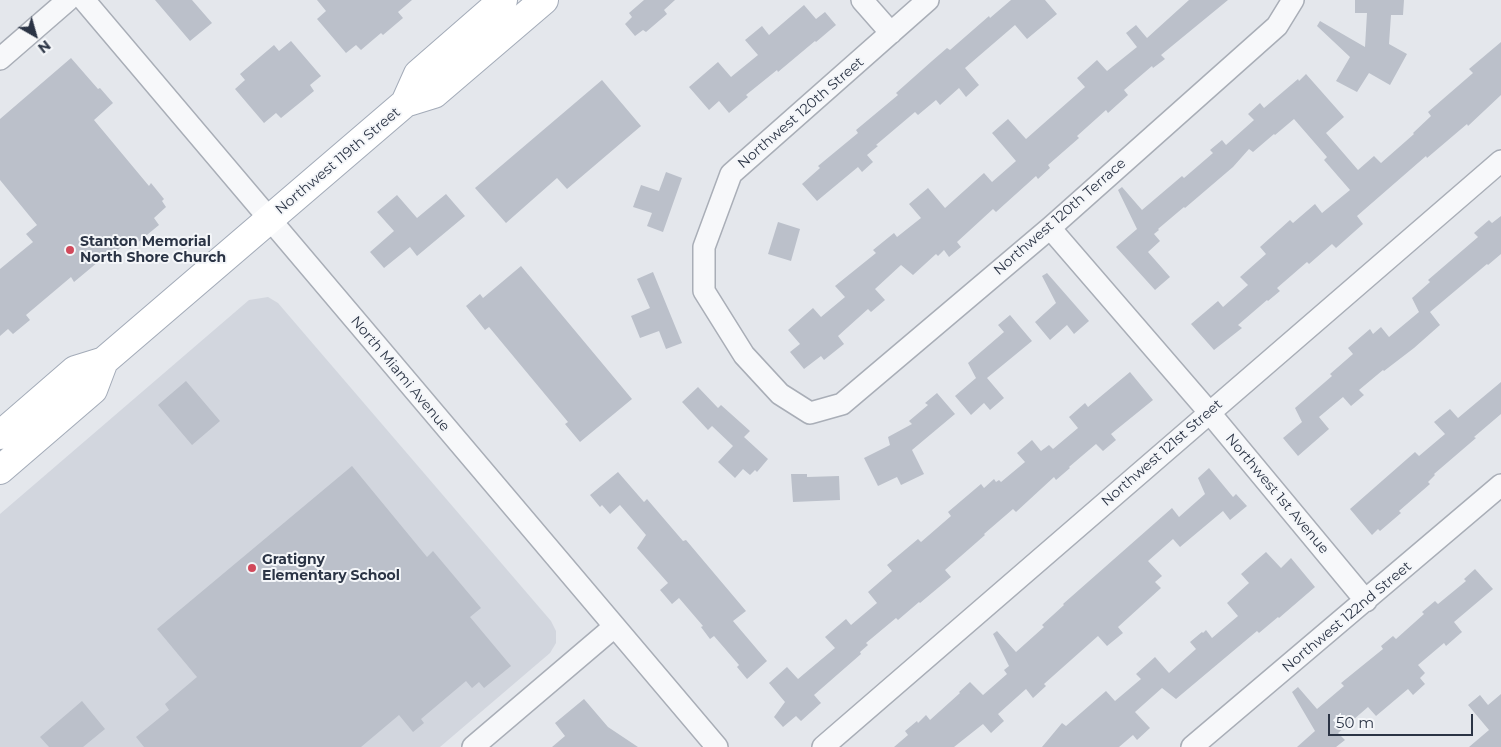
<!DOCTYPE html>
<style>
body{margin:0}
#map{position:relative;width:1501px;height:747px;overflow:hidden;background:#e4e7ec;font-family:Montserrat,sans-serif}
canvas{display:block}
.north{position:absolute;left:10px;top:10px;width:50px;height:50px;-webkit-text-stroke:4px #f4f6f9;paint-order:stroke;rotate:142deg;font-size:14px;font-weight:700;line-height:20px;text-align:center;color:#2b3445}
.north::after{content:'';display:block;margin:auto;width:18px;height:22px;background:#2b3445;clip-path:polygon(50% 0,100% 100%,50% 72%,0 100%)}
.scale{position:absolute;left:1328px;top:714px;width:145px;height:22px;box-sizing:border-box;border:2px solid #2b3445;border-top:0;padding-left:6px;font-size:15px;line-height:18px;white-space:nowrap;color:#2b3445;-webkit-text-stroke:4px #f4f6f9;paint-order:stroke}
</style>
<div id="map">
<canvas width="1501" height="747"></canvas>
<div class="north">N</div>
<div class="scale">50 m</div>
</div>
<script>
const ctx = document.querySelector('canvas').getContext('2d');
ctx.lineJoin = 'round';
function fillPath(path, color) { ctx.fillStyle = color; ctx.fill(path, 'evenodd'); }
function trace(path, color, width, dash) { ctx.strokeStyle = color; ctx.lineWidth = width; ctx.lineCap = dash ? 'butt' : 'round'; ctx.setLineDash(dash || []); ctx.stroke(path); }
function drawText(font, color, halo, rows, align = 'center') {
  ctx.font = font + ' Montserrat,sans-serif'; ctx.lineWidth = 4; ctx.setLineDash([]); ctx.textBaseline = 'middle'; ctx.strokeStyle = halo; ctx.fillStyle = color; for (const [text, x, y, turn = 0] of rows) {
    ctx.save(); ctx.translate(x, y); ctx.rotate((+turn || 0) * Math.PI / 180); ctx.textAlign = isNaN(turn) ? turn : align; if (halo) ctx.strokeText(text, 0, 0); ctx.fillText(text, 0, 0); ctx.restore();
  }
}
fillPath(new Path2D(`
 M268,297l10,6 273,318 5,10v12l-6,10 -110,94h-440v-233l249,-214z`), '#d2d6de');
fillPath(new Path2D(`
 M155,0h37l20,23 -22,18z
 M317,0h95l-14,12 5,6 -20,17 -2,-2 -20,17 -5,-5 -10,8 -29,-34 9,-8z
 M644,0h31l-11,10 3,4 -21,18 -3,-2 -8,6 -10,-12 7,-7 -3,-4z
 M1011,0h34l12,14 -30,25 -12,-14 -50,43 14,17 -13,12 -7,-9 -19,17 -4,-5 -18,15 -3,-3 -39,33 2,1 -11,9 6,7 -11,10 -4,-5 -41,34 -15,-17 18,-16 -2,-2 40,-33 -2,-3 42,-35 -2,-2 36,-32 15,-13 3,2 39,-34 1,2z
 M1189,0h39l-67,55 4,4 -12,9 -1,-2 -28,24 4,5 -20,18 -2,-3 -29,26 2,2 -31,27 2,3 -12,11 -2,-3 -40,36 -3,-3 -36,33 4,5 -12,10 -5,-7 -6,6 -2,-2 -23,21 -12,-10 -26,24 10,11 -14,12 -3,-3 -30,27 6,8 -20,16 -3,-4 -17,13 -14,-17 10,-8 -12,-14 25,-22 8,9 24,-20 -10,-11 41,-33 -3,-3 21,-17 3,4 24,-19 -12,-14 19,-16 17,20 39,-35 8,9 24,-21 -24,-28 16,-14 18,20 59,-52 -8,-9 20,-18 10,11 30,-24 -11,-14 10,-8 11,13z
 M1355,0h49l-1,15h-12l-2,29 18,10 -17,31 -21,-12 -12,19 -21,-11 14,-24 -33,-31 3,-5 45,26 2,-34h-12z
 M804,5l12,14 9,-7 11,13 -20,17 -1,-1 -37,31 -1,-2 -31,25 2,2 -19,16 -10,-12 -10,9 -20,-23 29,-25 13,15 27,-22 -13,-15 17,-14 7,9z
 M291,41l30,35 -11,9 4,6 -12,10 -21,17 -5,-5 -12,10 -29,-34 10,-9 -5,-6 34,-29 5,6z
 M1501,42v53l-33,31 -1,-2 -40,34 -1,-2 -69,60 6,8 -27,24 -4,-4 -23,20 -2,-2 -30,26 3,3 -12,10 -1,-1 -29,25 4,3 -28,22 -23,-26 27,-23 5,6 25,-22 -8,-8 26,-23 -6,-7 30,-27 3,3 22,-19 7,9 28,-23 -26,-30 3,-3 -33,-38 -19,16 -1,-1 -21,18 -4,-3 -16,18 -48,41 -1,-1 -26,22 1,1 -5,4 6,7 -12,11 22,25 -15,13 -39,-43 21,-18 -19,-39 4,-3 20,23 40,-34 2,2 29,-25 -3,-3 12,-10 4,5 28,-25 -6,-6 12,-11 4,5 34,-29 1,2 7,-7 38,43 -18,16 32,37 16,-14 7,7 33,-29 -1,-1 18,-17 -3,-4 45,-39 -4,-4z
 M71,58l27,31 2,-1 13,15 -19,17 55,66 2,-3 13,16 -2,2 4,6 -12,11 5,7 -29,24 -4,-6 -13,11 -3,-2 -36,30 -3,-5 -45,38 4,5 -17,14 -5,-5 -8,7v-67l33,-27 -7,-8 11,-9 -37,-45v-61z
 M602,80l39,46 -74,63 -10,-11 -51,45 -31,-35z
 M666,172l16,6 -19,54 -16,-6 5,-13 -19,-6 8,-22 18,6z
 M446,194l19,22 -48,40 -7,-9 -26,21 -14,-16 24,-21 -17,-19 20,-17 20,23z
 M1501,216v38l-13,11 -1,-1 -57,48 10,13 -26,23 -30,23 -1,-1 -24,20 5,5 -13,11 -8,-9 -24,20 10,12 -31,27 -15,-18 19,-16 -7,-14 37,-32 -2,-2 23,-20 -5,-6 22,-19 3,5 8,-7 8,10 30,-25 -7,-14 18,-16 -2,-2 50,-43 -4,-4 15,-13 3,3z
 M778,222l22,7 -9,32 -23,-7z
 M521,266l111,133 -52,43 -15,-18 3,-2 -79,-95 -4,3 -19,-24 14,-12 3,4z
 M653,272l29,71 -16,6 -7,-18 -19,7 -9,-22 19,-8 -13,-29z
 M1047,273l42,48 -15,13 -7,-9 -17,15 -15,-18 21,-19 -14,-27z
 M1010,315l22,26 -45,37 17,20 -14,12 -6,-7 -13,12 -16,-19 21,-18 -8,-15 36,-31 -6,-7z
 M1130,372l23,28 -42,34 5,6 -13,11 -7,-7 -27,23 1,1 -14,12 -2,-3 -38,35 -3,-3 -29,25 1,1 -40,35 6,7 -31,26 -1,-1 -21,18 -2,-2 -30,25 2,2 -8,7 1,2 -47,41 7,8 -20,18 -5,-5 -13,11 -9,-10 11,-15 -16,-19 18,-16 11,12 37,-31 -10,-11 21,-18 5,6 26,-22 -9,-11 24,-21 -5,-6 31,-26 3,3 30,-26 -3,-4 33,-28 3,4 10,-9 2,3 3,-2 2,2 24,-20 -8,-9 15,-13 9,11 8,-6 4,4 25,-21 -9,-11 16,-14 3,4z
 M186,381l34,40 -28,24 -34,-40z
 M1501,382v32l-27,23 2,1 -42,36 1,1 -7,7 2,2 -31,27 2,2 -21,18 -2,-2 -6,6 -22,-26 65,-57 4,4 26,-22 -11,-12 16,-13 8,9z
 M698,387l20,21 3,-3 29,26 -6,6 24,22 -11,13 -2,-2 -5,5 -7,-6 -8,9 -17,-16 15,-16 -21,-20 -4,4 -26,-28z
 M937,393l18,21 -43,36 12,24 -23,11 -4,-8 -19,9 -14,-28 26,-13 -2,-8 24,-13 -3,-3 19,-16 -3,-2z
 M352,466l75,91 6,-6 48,57 -11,9 41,49 -27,22 -5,-6 -7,6 -6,-7 -45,38 3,4 -11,9 -14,-17 -38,32h-217l-8,-10 33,-27 -4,-6 32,-27 -40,-48z
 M1209,468l24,29 3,-3 11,12 -17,14 -7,-9 -43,36 -7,-8 -25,22 14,15 -7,6 6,6 -43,39 5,6 -16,13 -9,-10 -54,48 2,2 -13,12 -7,-9 -28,25 6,7 -13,12 -8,-9 -29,23h-60l14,-12 -3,-4 12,-10 1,2 8,-8 4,5 30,-27 -1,-1 11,-10 13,13 24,-21 -3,-4 5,-4 -16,-32 4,-3 19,21 28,-25 -2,-2 22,-20 -1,-1 109,-96 7,9 26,-23 -7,-16z
 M618,472l26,30 3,-3 36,42 3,-1 60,71 -13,10 34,40 -20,18 -10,-12 2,-2 -25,-29 -4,3 -9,-12 2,-1 -24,-28 -7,6 -12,-14 8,-7 -31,-35 9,-13 -26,-30 -10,9 -8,-9 -2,2 -10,-12z
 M791,474h16v3l32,-1 1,24 -47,2z
 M1266,552l15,16 10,-10 24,29 -36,31 -1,-1 -19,16 -2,-2 -81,68 -14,-11 -27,24 15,16 -13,12 -4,-5 -14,12h-77l20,-24 4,3 40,-35 9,10 26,-22 -5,-5 19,-17 14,16 27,-24 -6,-7 12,-10 1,1 3,-3 6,8 26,-22 -11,-13 22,-20 -8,-9z
 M1475,569l18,20 -39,33 8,10 -16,14 -2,-3 -26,22 7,8 -5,5 5,6 -12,11 -5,-6 -32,27 -8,-9 -30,26 7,7 -9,7h-39l18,-16 -23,-39 6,-5 19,22 27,-23 -3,-3 42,-34 -2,-3 12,-10 3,3 28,-25 -2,-2 13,-11 3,3 28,-23 -2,-2z
 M1501,694v53h-32l20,-17 -21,-25 12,-10 8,10z
 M584,699l24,28 30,20h-86l13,-11 -10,-13z
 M82,701l23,28 -22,18h-34l-9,-10z`), '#bbc0ca');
const minor = new Path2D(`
 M84,0l633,747
 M862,0l29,33
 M928,0l-197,174 -27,73v44l40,64 36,39 30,19 32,-9 208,-176 227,-202 16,-26
 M0,59l68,-59
 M1050,228l159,184 157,189
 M473,747l141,-120
 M823,747l678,-586
 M1192,747l309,-262`);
const major = new Path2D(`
 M405,103l13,-29 85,-74
 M0,435l75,-65 29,-9 301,-258 29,-9 110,-94
 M0,470l93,-80 11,-29`);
trace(minor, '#a9aeb7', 24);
trace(major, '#a3abb8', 30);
trace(minor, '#f7f8fa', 21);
trace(major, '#fff', 28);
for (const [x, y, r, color] of [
 [70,250,5,"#d1495b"],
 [252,568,5,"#d1495b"]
]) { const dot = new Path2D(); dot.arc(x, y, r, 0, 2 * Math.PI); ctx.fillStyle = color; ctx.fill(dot); trace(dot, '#f4f6f9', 2); }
drawText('14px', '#2b3445', '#f4f6f9', [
 ["Northwest 120th Street",801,113,-41],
 ["Northwest 119th Street",338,161,-40],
 ["Northwest 120th Terrace",1060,217,-41],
 ["North Miami Avenue",400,374,50],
 ["Northwest 121st Street",1162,453,-41],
 ["Northwest 1st Avenue",1277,494,50],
 ["Northwest 122nd Street",1347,617,-40]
]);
drawText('bold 14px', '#2b3445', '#f4f6f9', [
 ["Stanton Memorial",80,242],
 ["North Shore Church",80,258],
 ["Gratigny",262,560],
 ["Elementary School",262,576]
], 'left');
</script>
